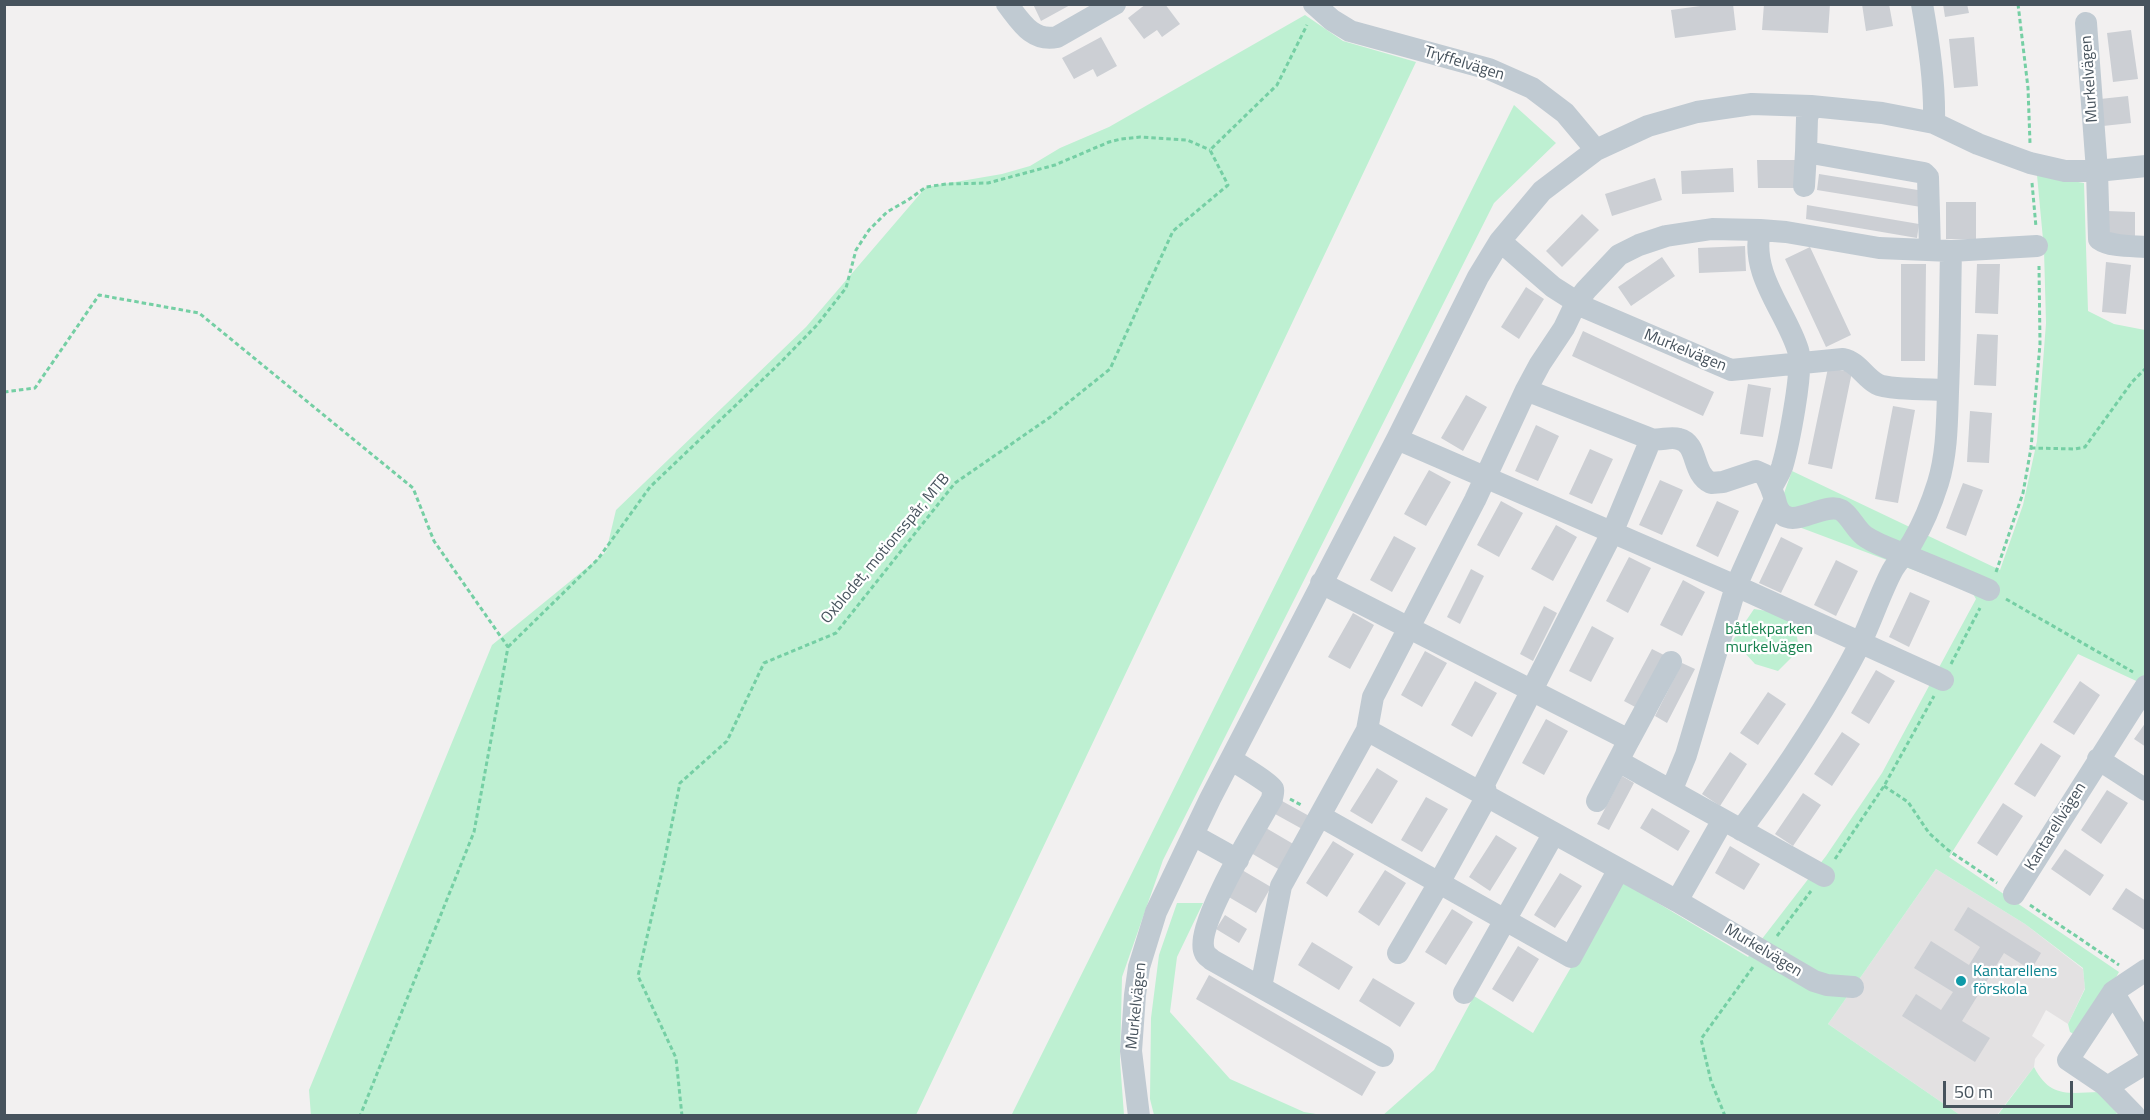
<!DOCTYPE html>
<meta charset="utf-8">
<style>
body{margin:0}
#map{position:relative;width:2150px;height:1120px;overflow:hidden;background:#f2f0f0;font-family:"Titillium Web",sans-serif}
canvas{display:block}
.frame{position:absolute;inset:0;border:6px solid #47535d;pointer-events:none}
.scale{position:absolute;left:1943px;top:1081px;width:130px;height:27px;box-sizing:border-box;border:3px solid #47535d;border-top:0;padding-left:8px;font-size:18px;line-height:21px;white-space:nowrap;color:#47535d;-webkit-text-stroke:4px #fff;paint-order:stroke}
</style>
<div id="map">
<canvas width="2150" height="1120"></canvas>
<div class="frame"></div>
<div class="scale">50 m</div>
</div>
<script>
const ctx = document.querySelector('canvas').getContext('2d');
ctx.lineJoin = 'round';
function fillPath(path, color) { ctx.fillStyle = color; ctx.fill(path, 'evenodd'); }
function trace(path, color, width, dash) { ctx.strokeStyle = color; ctx.lineWidth = width; ctx.lineCap = dash ? 'butt' : 'round'; ctx.setLineDash(dash || []); ctx.stroke(path); }
function drawText(font, color, halo, rows, align = 'center') {
  ctx.font = font + ' "Titillium Web",sans-serif'; ctx.lineWidth = 4.5; ctx.setLineDash([]); ctx.textBaseline = 'middle'; ctx.strokeStyle = halo; ctx.fillStyle = color; for (const [text, x, y, turn = 0] of rows) {
    ctx.save(); ctx.translate(x, y); ctx.rotate((+turn || 0) * Math.PI / 180); ctx.textAlign = isNaN(turn) ? turn : align; if (halo) ctx.strokeText(text, 0, 0); ctx.fillText(text, 0, 0); ctx.restore();
  }
}
fillPath(new Path2D(`
 M1936,869l89,55 58,45 2,19 -17,36 -22,-14 -14,26 13,9 -10,14 -1,8 -37,48h-37l-132,-91z`), '#e3e1e2');
fillPath(new Path2D(`
 M1305,15l38,26 73,21 -500,1053 -605,1 -2,-26 183,-445 114,-93 10,-42 190,-183 120,-140 76,-13 28,-8 30,-18 49,-21z
 M1514,105l42,38 -62,60 -331,657 -41,117 -2,84 4,54 -113,1z
 M2037,175l47,8 4,128 26,13 31,6v355l-67,-31 -129,203 170,115 -37,66 -12,-6 -2,-8 17,-35 -2,-21 -58,-44 -89,-55 -108,155 132,91 -578,1 52,-46 40,-74 59,37 88,-152 127,76 78,-101 56,-83 94,-174 -4,-7 -197,-74 17,-47 208,99 23,-65 14,-64 9,-118 -2,-73z
 M1754,609l26,4 15,11 4,26 -21,21 -23,-7 -22,-24z
 M1177,903h26l-26,54 -7,55 60,67 74,33 18,3h-168l-4,-16 1,-81 8,-63z
 M2034,1067c16,31 34,26 65,25l18,21 -2,3h-118z`), '#bef0d2');
fillPath(new Path2D(`
 M1033,4h39l-31,17z
 M1146,4h19l15,20 -18,13 -5,-7 -13,9 -16,-21z
 M1715,4h18l3,26 -61,8 -4,-28z
 M1764,4h66l-2,29 -66,-3z
 M1862,4h27l4,22 -27,5z
 M1943,4h24l2,9 -24,4z
 M2131,30l7,49 -25,3 -6,-49z
 M1101,37l16,29 -20,11 -4,-8 -19,10 -12,-21z
 M1974,37l4,49 -24,2 -5,-49z
 M2128,96l3,27 -28,3 -3,-27z
 M1757,160h40v28h-39z
 M1733,168l1,24 -52,2 -1,-23z
 M1819,174l105,17 -3,16 -104,-17z
 M1655,178l7,22 -50,16 -7,-22z
 M1946,202h30v37h-30z
 M1807,205l112,19 -2,14 -111,-19z
 M2107,211l28,1v26h-28z
 M1582,214l17,16 -37,37 -16,-16z
 M1745,246l1,25 -47,2 -1,-25z
 M1810,247l41,88 -25,12 -41,-88z
 M1662,257l13,19 -44,30 -13,-19z
 M2106,262l25,3 -5,49 -24,-2z
 M1901,264h25l-1,97h-24z
 M1977,264h23l-2,50 -23,-1z
 M1526,287l18,12 -25,40 -18,-12z
 M1583,331l131,61 -11,24 -131,-60z
 M1977,334l21,1 -2,51 -22,-1z
 M1828,368l24,4 -20,97 -24,-5z
 M1748,384l23,4 -8,49 -23,-3z
 M1466,395l21,12 -24,44 -22,-13z
 M1893,406l22,4 -17,93 -23,-4z
 M1970,411l22,2 -3,50 -22,-1z
 M1536,425l23,11 -21,45 -23,-10z
 M1590,449l23,10 -21,45 -23,-10z
 M1429,470l22,12 -25,44 -22,-12z
 M1660,480l23,10 -21,45 -23,-10z
 M1963,483l20,7 -17,46 -20,-8z
 M1501,501l22,12 -24,44 -22,-12z
 M1717,501l22,10 -21,46 -22,-11z
 M1556,525l21,12 -24,44 -22,-12z
 M1394,536l22,12 -24,44 -22,-12z
 M1781,537l22,11 -22,45 -22,-10z
 M1629,557l22,11 -23,45 -22,-12z
 M1836,560l22,11 -22,45 -22,-11z
 M1471,569l13,7 -24,48 -13,-7z
 M1683,580l22,12 -23,44 -22,-11z
 M1910,592l20,9 -21,46 -20,-10z
 M1544,606l13,7 -24,48 -13,-7z
 M1353,613l21,12 -24,44 -22,-12z
 M1592,626l22,12 -23,44 -22,-11z
 M1652,649l12,6 -27,53 -13,-7z
 M1425,651l22,12 -25,44 -21,-12z
 M1682,663l13,6 -28,54 -12,-7z
 M1876,670l19,11 -26,43 -18,-11z
 M1475,681l22,12 -25,44 -21,-12z
 M2080,681l20,14 -26,40 -21,-13z
 M1768,692l18,12 -28,41 -18,-12z
 M1546,719l22,12 -24,44 -22,-12z
 M2146,722v25l-12,-8z
 M1842,732l18,12 -28,42 -18,-12z
 M2041,743l20,13 -26,41 -21,-13z
 M1730,752l17,12 -27,42 -18,-12z
 M1377,768l21,13 -26,43 -22,-13z
 M1622,776l12,7 -25,47 -12,-6z
 M2107,790l21,13 -27,41 -20,-14z
 M1803,793l18,12 -28,41 -18,-12z
 M1426,797l22,12 -26,43 -21,-12z
 M1282,801l29,16 -7,13 -29,-16z
 M2003,803l20,13 -26,40 -20,-13z
 M1652,808l38,23 -12,20 -38,-23z
 M1266,828l29,17 -15,25 -29,-17z
 M1496,835l21,13 -27,43 -21,-14z
 M1333,841l21,13 -27,43 -21,-14z
 M1730,846l30,18 -16,26 -29,-17z
 M2065,849l39,26 -14,21 -39,-27z
 M1242,870l29,17 -15,26 -29,-17z
 M1385,870l21,13 -27,43 -21,-14z
 M1560,873l22,13 -27,42 -21,-13z
 M2126,888l20,13v30l-34,-22z
 M1968,907l73,46 -10,17 -27,-17 -42,68 28,17 -15,24 -73,-46 14,-22 25,16 12,-18 -39,-24 17,-27 38,24 11,-18 -26,-17z
 M1452,909l21,13 -27,43 -21,-13z
 M1225,915l22,14 -8,14 -23,-14z
 M1312,942l41,25 -14,23 -41,-25z
 M1518,946l21,13 -26,43 -21,-13z
 M1209,975l167,97 -14,24 -166,-97z
 M1373,978l42,25 -15,24 -41,-26z`), '#cccfd4');
trace(new Path2D(`
 M2018,4l10,84 2,55
 M2032,183l4,44
 M4,392l31,-4 64,-93 100,18 214,175 21,53 74,106 -34,185 -114,284
 M2031,448l44,1 10,-2 47,-65 14,-14
 M1996,572l27,-79 8,-45 9,-104 -1,-78
 M2006,599l127,73
 M508,647l90,-88 52,-72 130,-124 37,-38 29,-37 10,-38 13,-20 18,-18 21,-12 18,-13 20,-3 42,-1 67,-18 54,-23 12,-3 19,-2 47,3 23,10
 M1951,664l29,-56
 M1884,786l24,16 21,31 19,17 49,33
 M1290,799l13,7
 M1835,859l49,-73 50,-90
 M2030,905l89,60
 M1777,936l34,-45
 M682,1116l-6,-58 -38,-82 26,-113 16,-80 47,-42 37,-78 72,-30 119,-150 94,-65 61,-49 63,-138 55,-46 -18,-35 67,-65 30,-60
 M1725,1116l-14,-35 -10,-42 52,-72`), '#75cfa4', 3, [4.5, 3]);
trace(new Path2D(`
 M1007,4c14,18 25,38 50,33l58,-33
 M1314,4l18,16 18,11 139,38 43,19 33,25 31,37
 M1922,4c7,40 13,79 12,119
 M2086,23l11,148 2,68c11,8 33,7 47,8
 M1811,106l-4,12 -1,34 118,21 4,4 2,73
 M1804,186l2,-34
 M1500,241l53,46 33,21 145,62 112,-11c15,3 21,18 34,25 10,6 56,5 71,6
 M1951,251l86,-5
 M1526,390l125,49c10,2 19,-3 28,0 20,5 12,34 32,44l12,-1 33,-11 9,4 6,13
 M1397,439l339,147 207,94
 M1775,499c8,41 46,1 66,11 10,6 15,21 25,27 12,8 28,13 42,19 27,11 54,22 81,34
 M1321,583l308,157 -32,61
 M1367,730l310,171 137,80 13,4 26,2
 M1629,740l42,-78
 M2098,759l48,31
 M1232,760c8,5 38,23 41,29 1,3 -1,8 -1,10 -14,25 -80,130 -67,154 1,3 4,4 7,7l171,96
 M1618,761l206,115
 M1320,816l251,141 48,-88
 M1741,830c44,-59 86,-122 120,-188 11,-23 19,-48 31,-71 6,-11 15,-19 21,-30 10,-17 19,-39 25,-58 9,-29 9,-61 10,-91 2,-47 2,-94 3,-141l-72,-3 -93,-16 -26,-2
 M1193,835l45,25
 M2014,894l132,-208
 M1677,901l46,-81
 M1398,953l41,-70 48,-87 -3,-12 128,-251 39,-94
 M1261,987l20,-101 86,-156 6,-33 102,-197 51,-110 14,-26 24,-36 12,-25 10,-13 33,-35 20,-10 27,-9 46,-7 48,1c-10,45 26,81 38,120 6,19 -10,97 -16,117 -3,8 -7,14 -11,21l4,11 -39,87 -50,169 -14,34
 M2113,992l33,55
 M1464,993l90,-160
 M2107,1087l39,-24
 M1139,1116l-8,-65 4,-56 4,-28 17,-55 54,-113 187,-360 81,-162 22,-36 42,-50 54,-41 52,-24 49,-14 55,-8 59,2 71,7 52,10 44,21 52,19 35,8h32l49,-5
 M2135,1116l-30,-31 -37,-25 45,-68 33,-22`), '#c0cad2', 22);
for (const [x, y, r, color] of [
 [1961,981,6,"#0f9aa8"]
]) { const dot = new Path2D(); dot.arc(x, y, r, 0, 2 * Math.PI); ctx.fillStyle = color; ctx.fill(dot); trace(dot, '#fff', 2); }
drawText('16px', '#47535d', '#fff', [
 ["Tryffelvägen",1464,64,17],
 ["Murkelvägen",2090,79,-94],
 ["Murkelvägen",1685,351,22],
 ["Oxblodet, motionsspår, MTB",886,549,-50],
 ["Kantarellvägen",2056,827,-58],
 ["Murkelvägen",1763,951,31],
 ["Murkelvägen",1137,1006,-84]
]);
drawText('16px', '#16814d', '#fff', [
 ["båtlekparken",1769,630],
 ["murkelvägen",1769,648]
]);
drawText('16px', '#0d838f', '#fff', [
 ["Kantarellens",1973,972],
 ["förskola",1973,990]
], 'left');
</script>
